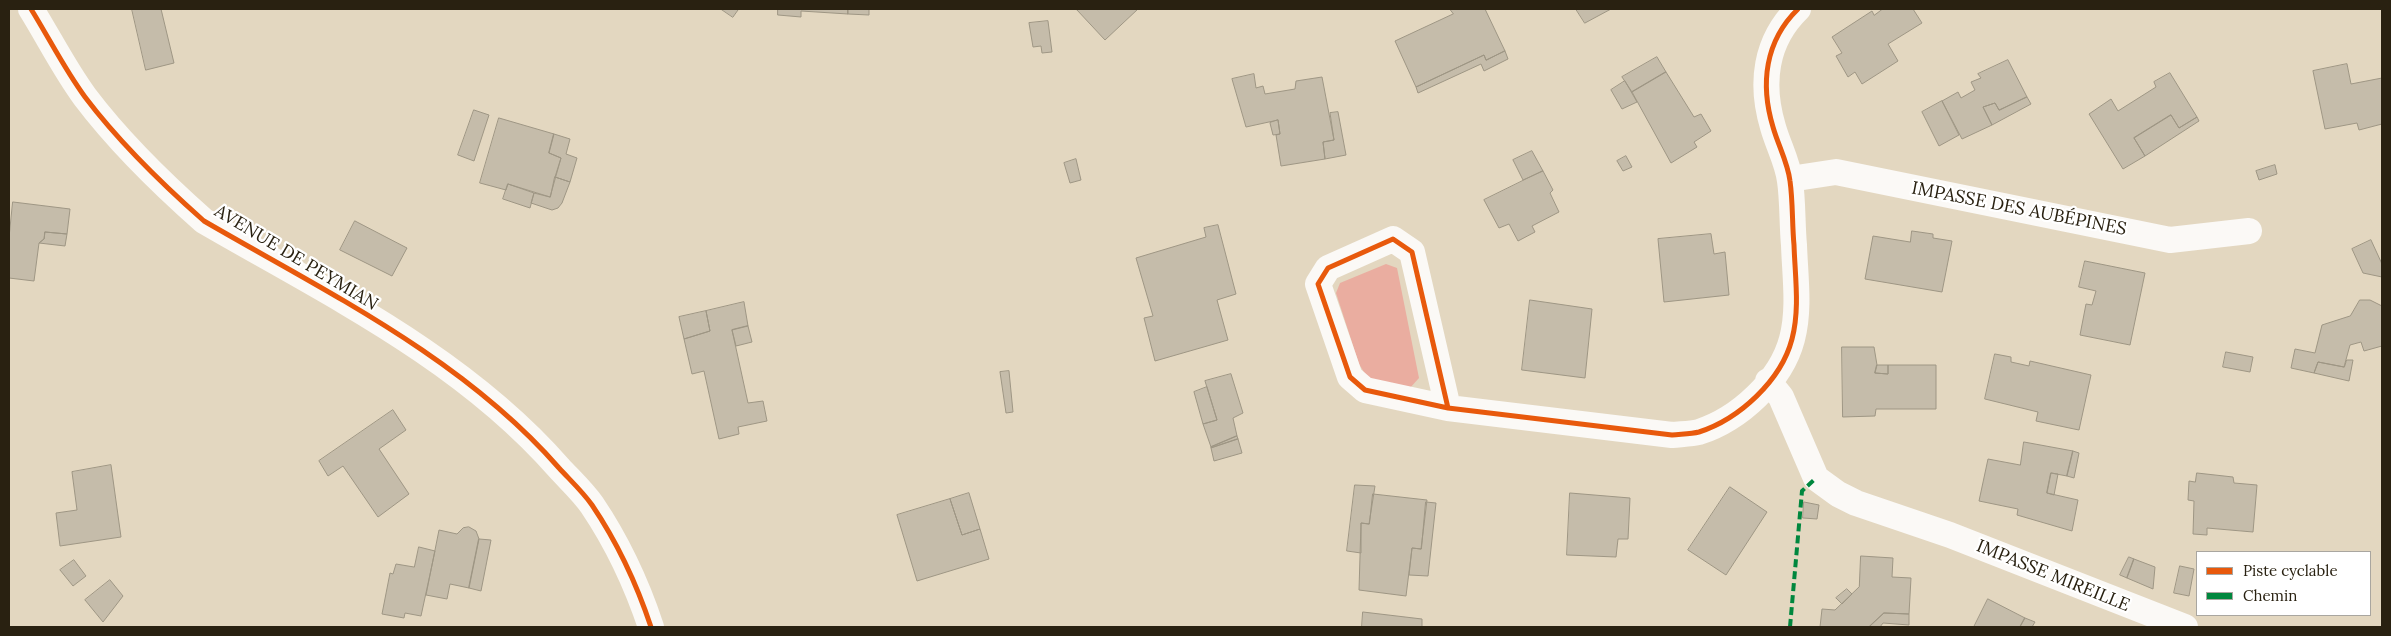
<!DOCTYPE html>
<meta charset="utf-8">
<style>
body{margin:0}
#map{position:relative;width:2391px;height:636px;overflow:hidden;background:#e3d7c0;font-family:Lora,serif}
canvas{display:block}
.frame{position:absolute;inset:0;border:10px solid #292111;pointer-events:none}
.legend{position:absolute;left:2196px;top:551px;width:175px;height:65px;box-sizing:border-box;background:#fff;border:1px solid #a9a6a0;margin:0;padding:6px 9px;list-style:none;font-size:15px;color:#292111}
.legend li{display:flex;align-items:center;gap:10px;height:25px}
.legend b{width:25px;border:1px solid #a9a6a0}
</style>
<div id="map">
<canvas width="2391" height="636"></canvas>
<div class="frame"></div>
<ul class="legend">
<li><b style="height:6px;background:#e8590c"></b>Piste cyclable</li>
<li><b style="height:6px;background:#00873e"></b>Chemin</li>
</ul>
</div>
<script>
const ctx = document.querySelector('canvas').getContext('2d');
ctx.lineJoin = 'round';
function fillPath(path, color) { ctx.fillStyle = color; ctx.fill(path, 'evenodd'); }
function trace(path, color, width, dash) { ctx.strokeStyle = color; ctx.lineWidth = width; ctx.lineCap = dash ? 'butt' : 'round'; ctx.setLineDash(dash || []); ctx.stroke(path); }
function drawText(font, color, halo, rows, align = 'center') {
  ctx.font = font + ' Lora,serif'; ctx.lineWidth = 4.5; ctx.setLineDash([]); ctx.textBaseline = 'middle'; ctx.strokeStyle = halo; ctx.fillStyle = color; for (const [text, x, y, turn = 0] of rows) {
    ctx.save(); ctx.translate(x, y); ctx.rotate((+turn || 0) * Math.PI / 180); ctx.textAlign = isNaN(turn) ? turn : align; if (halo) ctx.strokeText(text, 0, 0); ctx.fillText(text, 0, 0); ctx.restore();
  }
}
fillPath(new Path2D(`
 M1386,264l11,4 22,110 -9,10 -40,-6 -11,-18 -23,-71 4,-10z`), '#eaada0');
const building = new Path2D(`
 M132,9h29l13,54 -28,7z
 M721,9h15l2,1 -5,7z
 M778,9h70v5l-47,-3v6l-23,-2z
 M848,9h21v6l-21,-1z
 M1078,9h60l-33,31 -28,-30z
 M1450,9h35l20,42 -19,9 -2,-5 -68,32 -21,-46 58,-27z
 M1576,9h35l-26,14z
 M1883,9h30l9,14 -34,21 10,17 -36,23 -7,-12 -7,5 -12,-21 6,-3 -10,-16 40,-26 2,4z
 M1048,21l4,31 -10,1 -1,-7 -8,1 -4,-24z
 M1505,51l3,8 -24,12 -3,-7 -63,29 -2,-6 68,-32 2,5z
 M1657,57l9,15 -34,20 -10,-15z
 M2008,60l19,37 -28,13 -4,-7 -12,4 9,18 -30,14 -20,-38 16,-9 3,6 14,-8 -4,-8 10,-4 -3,-4z
 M2347,64l4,20 31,-6v46l-23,6 -2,-7 -32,6 -12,-58z
 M1666,72l28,45 7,-3 10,17 -17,11 3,5 -26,16 -39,-71z
 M2170,73l27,44 -18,11 -8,-13 -37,23 11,18 -22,13 -34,-55 22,-15 7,12 38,-24 -2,-5z
 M1254,74l2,14 7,-2 2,8 30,-5 1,-8 26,-4 12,63 -11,2 2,17 -44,7 -5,-31 4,-1 -2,-14 -32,7 -14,-48z
 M1625,81l12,21 -15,7 -11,-19z
 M2027,97l4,7 -39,21 -9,-18 12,-4 4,7z
 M1942,101l17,34 -20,11 -17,-34z
 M474,110l15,5 -15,46 -16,-6z
 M1338,112l8,43 -21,4 -2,-17 11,-2 -4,-27z
 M2171,115l8,13 18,-11 2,4 -54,35 -11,-18z
 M499,118l55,16 -5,19 12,5 -11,39 -42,-13 -2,6 -26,-7z
 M1278,120l2,14 -7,1 -3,-12z
 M554,134l16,5 -4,15 11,4 -7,24 -15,-5 6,-19 -12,-5z
 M1532,151l11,20 -20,9 -10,-20z
 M1626,156l6,11 -9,4 -6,-10z
 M1076,159l5,21 -11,3 -6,-20z
 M2275,165l2,9 -18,6 -3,-9z
 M1543,171l10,19 -3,3 9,19 -27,14 3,6 -17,9 -9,-17 -10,4 -15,-28z
 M555,177l15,5 -8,21 -4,5 -6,2 -21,-7 3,-10 16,4z
 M508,184l26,9 -4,15 -27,-9z
 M13,202l57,7 -3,25 -22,-2 -1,7 -5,4 -5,38 -25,-3v-40z
 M355,221l52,27 -15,28 -52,-26z
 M1218,225l18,69 -19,6 11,40 -73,21 -11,-43 9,-2 -17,-58 70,-21 -2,-9z
 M1912,231l21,3v4l19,3 -10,51 -77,-13 8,-43 37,6z
 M45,232l22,2 -2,12 -26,-3 5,-4z
 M1711,234l3,20 11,-2 4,43 -65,7 -6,-63z
 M2371,240l11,24v13l-19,-4 -11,-24z
 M2085,261l60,12 -15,72 -50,-10 6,-31 6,1 4,-14 -17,-4z
 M1530,300l62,9 -7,69 -63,-8z
 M2360,300h10l12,6v40l-18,5 -3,-9 -11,3 -6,22 -26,-5 -4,11 -23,-5 4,-19 20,4 7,-28 28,-9z
 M744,302l4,24 -16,4 16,73 15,-2 4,20 -29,6 1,7 -20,5 -15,-68 -12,3 -8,-35 26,-8 -4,-20z
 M706,311l4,20 -26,8 -5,-22z
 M748,326l4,16 -16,4 -4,-16z
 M1842,347h32l3,18 -2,8 13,1v-9h48v44h-60l-1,7 -32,1z
 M2226,352l27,5 -3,15 -27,-5z
 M1995,354l16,3v5l18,4 1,-5 61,14 -12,55 -43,-9 2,-9 -53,-13z
 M2347,360h6l-4,21 -35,-8 4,-11 26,5z
 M1877,365h11v9l-13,-1z
 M1009,371l4,41 -7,1 -6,-41z
 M1231,374l12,39 -10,5 4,18 -26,11 -8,-23 14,-4 -12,-39z
 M1207,387l10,33 -14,4 -9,-32z
 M393,410l13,20 -27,19 30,45 -31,23 -35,-51 -15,10 -9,-15z
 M1237,436l1,3 -27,9v-1z
 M1238,439l4,14 -28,8 -3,-13z
 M2024,442l49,9 -6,25 -16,-3 -4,20 31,7 -6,31 -55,-16 1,-6 -39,-8 9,-42 32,6z
 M2073,451l6,2 -5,25 -7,-2z
 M111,465l10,72 -61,9 -4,-33 21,-3 -5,-38z
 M2051,473l7,1 -4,21 -7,-2z
 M2197,473l36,4 1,6 23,2 -4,47 -46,-4v7l-14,-1 1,-33 -6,-1 1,-19 6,1z
 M1355,485l20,1 -6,38 -8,-1v30l-14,-2z
 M1730,487l37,25 -41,63 -38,-25z
 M969,493l11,36 -18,6 -12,-36z
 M1570,493l60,5 -2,41h-10l-2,18 -49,-2z
 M1373,494l54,6 -6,49 -9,-1 -6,48 -47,-6 2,-67 8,1z
 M950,499l12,36 18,-6 9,30 -72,22 -20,-66z
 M1426,502l10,1 -8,73 -19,-1 3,-27 9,1z
 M1804,502l15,3 -2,14 -14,-1z
 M469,527l7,4 3,8 -10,49 -19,-4 -3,15 -21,-4 13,-65 18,4 6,-6z
 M479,539l12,1 -10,51 -12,-3z
 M419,547l16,4 -14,65 -16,-3 -1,5 -22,-4 8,-41 3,1 3,-10 18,3z
 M1861,556l32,2 -1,19 19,1 -2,36 -25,-1 -15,14h-49l2,-18 13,1 24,-23z
 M2129,557l5,2 -7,19 -7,-3z
 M2134,559l21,8 -2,22 -26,-11z
 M74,560l12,16 -13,10 -13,-16z
 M2180,566l14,3 -5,27 -15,-3z
 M110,580l13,16 -20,26 -18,-22z
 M1847,589l5,5 -10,10 -6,-6z
 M1988,599l37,19 -5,9h-46z
 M1363,612l59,7v8h-60z
 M1884,613l25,1v11l-26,-2 -3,4h-11z
 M2025,618l10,4 -3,5h-12z`);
fillPath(building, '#c5bcaa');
trace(building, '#9e9684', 1);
trace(new Path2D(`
 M31,9c18,29 34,61 54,88 34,45 76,86 119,124 124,72 259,137 355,247 11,12 24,24 33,37 25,37 45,80 59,122
 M1790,179l46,-7 334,68 79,-9
 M1768,381l13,16 35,81 22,16 18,9 94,32 235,92
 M1448,408l-36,-156 -19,-13 -65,29 -10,16 32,93 15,13 83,18 224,27c9,-1 19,-1 27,-3 40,-13 82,-51 93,-93 8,-30 3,-63 2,-94 -2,-21 -1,-43 -4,-64 -2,-18 -12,-36 -17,-54 -13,-43 -8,-86 25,-118`), '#fbf9f6', 26);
trace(new Path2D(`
 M1790,627l12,-136 14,-13`), '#00873e', 4, [8, 4]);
trace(new Path2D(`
 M31,9c18,29 34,61 54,88 34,45 76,86 119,124 124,72 259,137 355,247 11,12 24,24 33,37 25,37 45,80 59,122
 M1448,408l-36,-156 -19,-13 -65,29 -10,16 32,93 15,13 83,18 224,27c9,-1 19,-1 27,-3 40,-13 82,-51 93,-93 8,-30 3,-63 2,-94 -2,-21 -1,-43 -4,-64 -2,-18 -12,-36 -17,-54 -13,-43 -8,-86 25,-118`), '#e8590c', 5);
drawText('18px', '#292111', '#fff', [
 ["IMPASSE DES AUBÉPINES",2019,209,11],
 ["AVENUE DE PEYMIAN",296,258,31],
 ["IMPASSE MIREILLE",2053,576,22]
]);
</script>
